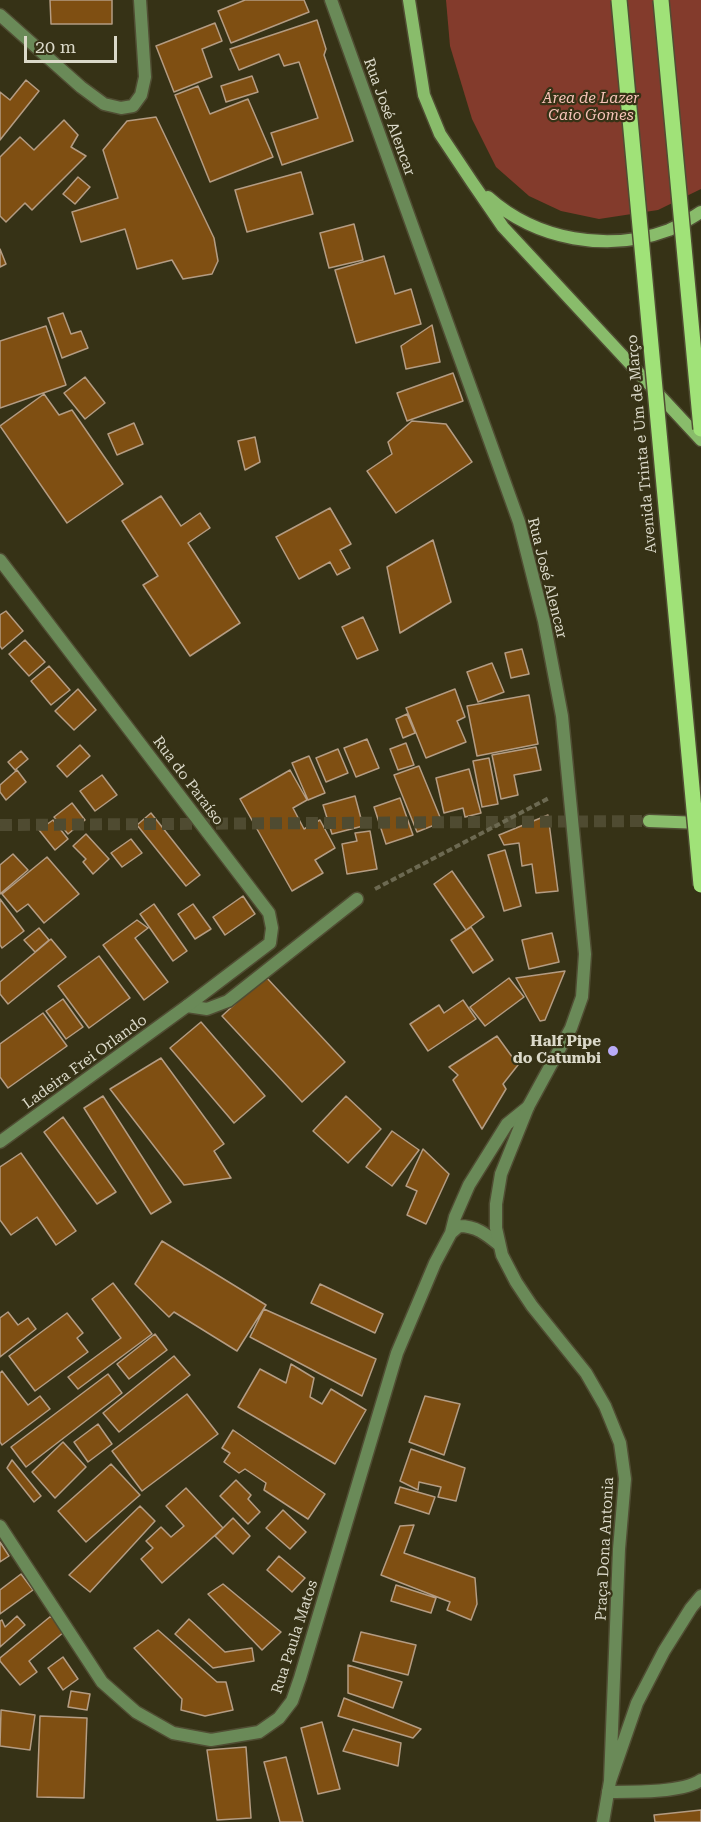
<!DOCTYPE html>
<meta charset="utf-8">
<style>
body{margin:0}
#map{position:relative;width:701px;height:1822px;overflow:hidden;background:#363216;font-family:"Roboto Serif",serif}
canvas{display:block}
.scale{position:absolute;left:24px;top:36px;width:93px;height:27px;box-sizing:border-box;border:3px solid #dbd9c9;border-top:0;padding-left:8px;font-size:18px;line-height:21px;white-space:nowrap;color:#dbd9c9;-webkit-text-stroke:4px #363216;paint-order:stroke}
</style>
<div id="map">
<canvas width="701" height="1822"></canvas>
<div class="scale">20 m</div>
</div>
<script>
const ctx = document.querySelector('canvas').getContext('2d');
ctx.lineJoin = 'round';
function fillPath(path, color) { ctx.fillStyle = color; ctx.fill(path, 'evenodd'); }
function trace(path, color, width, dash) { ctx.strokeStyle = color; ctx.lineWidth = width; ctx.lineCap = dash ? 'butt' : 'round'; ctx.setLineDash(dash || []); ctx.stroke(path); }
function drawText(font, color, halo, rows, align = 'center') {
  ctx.font = font + ' "Roboto Serif",serif'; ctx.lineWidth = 4.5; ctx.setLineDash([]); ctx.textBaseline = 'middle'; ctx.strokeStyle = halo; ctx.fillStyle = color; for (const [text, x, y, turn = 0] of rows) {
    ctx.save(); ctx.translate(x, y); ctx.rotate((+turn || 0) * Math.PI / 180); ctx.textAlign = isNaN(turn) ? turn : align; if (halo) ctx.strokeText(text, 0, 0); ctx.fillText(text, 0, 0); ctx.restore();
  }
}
fillPath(new Path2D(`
 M446,0h255v189l-43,21 -59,9 -38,-8 -32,-15 -33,-29 -24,-48 -22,-73z`), '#833b2c');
const building = new Path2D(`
 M50,0h62v24h-61z
 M245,0h59l5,12 -78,31 -13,-32z
 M317,20l9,29 -2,6 29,86 -71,24 -11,-32 47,-15 -19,-56 -15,4 -5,-12 -40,16 -9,-21z
 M215,23l7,18 -20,8 10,28 -38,15 -18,-46z
 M252,76l6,16 -32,10 -5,-16z
 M26,80l13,11 -39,49v-48l10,8z
 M198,86l12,28 38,-15 25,58 -63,25 -35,-87z
 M156,117l58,121 4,23 -6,13 -29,5 -11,-19 -35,9 -12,-40 -44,13 -9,-30 46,-14 -15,-48 24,-29z
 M64,120l14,15 -7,12 15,9 -54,54 -7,-7 -19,19 -6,-6v-59l20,-20 14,13z
 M301,172l12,42 -66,18 -12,-42z
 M78,177l12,10 -15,17 -12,-10z
 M354,224l9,36 -34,8 -9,-35z
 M0,249l6,15 -6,3z
 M384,256l11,38 16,-5 10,35 -65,19 -21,-73z
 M63,313l8,21 10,-3 7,17 -26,10 -14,-40z
 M432,325l8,37 -34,7 -5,-23z
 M46,326l20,59 -66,23v-67z
 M453,373l10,28 -56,20 -10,-28z
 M85,377l20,26 -20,16 -21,-26z
 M44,394l15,21 13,-5 51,74 -56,39 -67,-97z
 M412,421l34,3 26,38 -76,51 -29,-42 25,-17 -4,-12z
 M134,423l9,21 -26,11 -9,-21z
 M255,437l5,25 -15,8 -7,-29z
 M161,496l20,30 19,-13 10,15 -22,15 52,80 -50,33 -47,-71 15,-9 -36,-55z
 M330,508l21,36 -11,6 10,18 -13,7 -7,-13 -31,17 -23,-42z
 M433,540l18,62 -51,31 -13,-66z
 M6,611l17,20 -21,18 -2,-3v-31z
 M363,617l15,33 -21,9 -15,-32z
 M25,640l20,22 -16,14 -20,-22z
 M522,649l7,25 -18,4 -6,-25z
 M492,663l12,29 -26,10 -11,-30z
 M49,666l21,24 -19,15 -20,-24z
 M78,689l18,21 -22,20 -19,-19z
 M455,689l10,28 -8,4 9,21 -40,16 -20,-50z
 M529,695l9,49 -61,12 -10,-50z
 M407,714l8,19 -12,5 -7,-19z
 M367,739l12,29 -23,9 -12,-29z
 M406,743l8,22 -16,5 -8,-21z
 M80,745l10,11 -23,21 -10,-11z
 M536,747l5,23 -27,5 4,20 -17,4 -9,-44z
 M338,749l10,24 -22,9 -10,-24z
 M21,751l7,8 -13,11 -7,-8z
 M309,756l16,37 -17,7 -16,-37z
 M489,758l9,46 -16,3 -9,-46z
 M419,766l23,56 -25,10 -23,-57z
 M469,769l12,44 -16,4 -2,-9 -19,5 -8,-35z
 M17,770l9,12 -20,18 -6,-8v-7z
 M290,770l17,30 -14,8 11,21 16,-9 15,28 -20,12 8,13 -31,18 -52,-92z
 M102,775l15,20 -22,16 -15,-20z
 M355,796l8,30 -31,8 -9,-29z
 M400,798l13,37 -27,9 -12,-37z
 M72,803l13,17 -17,14 -14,-17z
 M151,813l49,62 -14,11 -49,-61z
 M548,815l10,76 -22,2 -4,-29 -10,2 -3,-23 -15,2 -5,-10z
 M53,820l15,19 -13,11 -16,-20z
 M370,831l7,38 -30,5 -5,-30 15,-3 -2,-8z
 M86,834l23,25 -16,15 -10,-12 3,-3 -13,-13z
 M131,839l11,14 -20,14 -11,-14z
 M505,850l16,56 -17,5 -16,-56z
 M13,854l15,16 -28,24v-29z
 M47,857l32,37 -35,29 -16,-19 -11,8 -15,-18z
 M452,871l32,46 -18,13 -32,-46z
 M243,896l12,18 -30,21 -12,-18z
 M0,899l24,32 -22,17 -2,-3z
 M154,904l33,47 -14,10 -33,-47z
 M193,904l18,25 -16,10 -17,-25z
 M137,920l11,8 -13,10 33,44 -24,18 -41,-55z
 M471,927l22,33 -20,13 -22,-33z
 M39,928l10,12 -14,12 -11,-12z
 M552,933l7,29 -30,7 -7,-29z
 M51,939l15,18 -58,47 -8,-10v-12z
 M99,956l31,42 -41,30 -31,-42z
 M565,971l-20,49 -5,1 -24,-43z
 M265,976l80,86 -43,40 -80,-86z
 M509,978l15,19 -39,29 -15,-19z
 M63,999l20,28 -17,12 -20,-28z
 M463,1000l13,19 -48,32 -18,-27 29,-19 5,8z
 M43,1013l24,33 -59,42 -8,-11v-33z
 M201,1022l64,74 -31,27 -64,-75z
 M497,1036l21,29 -15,19 3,5 -24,40 -29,-49 5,-5 -9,-8z
 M161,1058l63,86 -10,7 17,27 -47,7 -74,-96z
 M103,1096l68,106 -20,12 -67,-106z
 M346,1096l35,33 -33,34 -35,-32z
 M63,1117l53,75 -19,12 -53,-72z
 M392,1131l27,19 -27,36 -26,-19z
 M423,1149l26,25 -23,50 -19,-9 10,-24 -11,-5z
 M21,1153l55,78 -20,14 -19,-28 -26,18 -11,-15v-53z
 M162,1241l104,64 -29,46 -63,-39 -5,5 -34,-33z
 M113,1283l39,51 -74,55 -10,-12 53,-39 -29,-39z
 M320,1284l63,30 -8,19 -64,-30z
 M264,1309l112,50 -14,37 -112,-59z
 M8,1312l10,13 10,-7 8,11 -36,28v-39z
 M67,1313l16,20 -6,5 11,14 -53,39 -26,-35z
 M155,1334l12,16 -38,29 -12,-15z
 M174,1356l16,19 -71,57 -16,-19z
 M291,1364l23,14 -4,19 12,7 9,-15 35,21 -31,54 -97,-57 22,-38 26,14z
 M2,1371l26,34 12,-9 10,13 -48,36 -2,-3v-69z
 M108,1374l14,19 -96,74 -15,-20z
 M187,1394l31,40 -76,57 -30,-40z
 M425,1396l35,8 -16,51 -35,-13z
 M98,1424l14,20 -24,18 -14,-20z
 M233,1430l92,64 -17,25 -44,-29 2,-7 -21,-14 -6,4 -15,-11 6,-9 -8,-5z
 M63,1442l23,25 -31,31 -23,-26z
 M411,1449l54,19 -9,33 -18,-4 3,-10 -22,-5 -1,8 -18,-9z
 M12,1460l29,36 -7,6 -27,-34z
 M111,1464l29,31 -54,47 -28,-31z
 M236,1480l15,15 -3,4 12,13 -12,12 -28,-28z
 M400,1487l35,10 -6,17 -34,-11z
 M186,1488l37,40 -61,55 -21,-24 12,-11 -7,-7 15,-14 10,10 13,-11 -18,-20z
 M140,1506l15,15 -65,71 -21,-17z
 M283,1510l23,22 -16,17 -24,-21z
 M233,1518l17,18 -17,18 -18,-18z
 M414,1525l-10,28 71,25 2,26 -6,16 -24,-10 3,-8 -69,-27 19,-49z
 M0,1542l9,14 -9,6z
 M279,1556l26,22 -13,14 -25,-22z
 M21,1574l12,16 -33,24v-24z
 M223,1584l58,48 -19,18 -54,-56z
 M396,1585l40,13 -5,15 -40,-12z
 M17,1616l8,9 -25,22v-26l2,-1 3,7z
 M51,1616l13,16 -35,29 8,11 -17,13 -20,-24v-3z
 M189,1619l36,33 27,-4 2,13 -41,7 -38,-34z
 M158,1630l59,52h9l7,28 -28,6 -24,-6 1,-11 -48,-51z
 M361,1632l55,13 -8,30 -55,-14z
 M63,1657l15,22 -15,11 -15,-22z
 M348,1665l54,17 -9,26 -45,-15z
 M71,1691l19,3 -3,16 -19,-3z
 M344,1698l77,31 -8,9 -75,-22z
 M1,1710l34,5 -5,35 -30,-4z
 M40,1716l47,2 -3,80 -47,-1z
 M322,1722l18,67 -22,5 -17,-66z
 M353,1729l48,14 -3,23 -55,-15z
 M246,1747l5,71 -34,2 -10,-70z
 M286,1757l17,65h-23l-16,-60z
 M701,1810v12h-46l-1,-7z`);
fillPath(building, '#7f4f12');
trace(building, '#b49c83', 1.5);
trace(new Path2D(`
 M0,825l649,-4`), '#4f4b31', 12, [12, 6]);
const service = new Path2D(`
 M187,1006l20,3 21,-8 129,-102
 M608,1792c24,0 74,1 93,-12`);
const minor = new Path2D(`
 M0,15l81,72 23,17 17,4 12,-2 8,-11 4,-18 -5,-77
 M0,560l269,353 3,15 -2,15 -83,63 -187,136
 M451,1233l8,-7c17,0 27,8 39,18
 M0,1526l102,156 34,30 37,21 38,7 48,-8 20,-14 13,-17 8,-23 97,-325 38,-90 16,-30 4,-16 14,-32 38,-61 21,-17`);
const tertiary = new Path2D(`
 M331,0l188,522 25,99 18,95 23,238 -3,43 -11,31 -43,79 -27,67 -5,30v24l6,27 14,27 16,24 54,67 19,33 15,37 5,36 -6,70 -9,232
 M603,1822l7,-41 27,-78 27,-52 27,-43 10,-12`);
const secondary = new Path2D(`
 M409,0l15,95 16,39 32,48 31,45 198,213
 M488,197c48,43 120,56 181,33 11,-5 22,-12 32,-18
 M649,821l52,2`);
trace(service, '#504d33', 15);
trace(minor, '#504d33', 15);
trace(tertiary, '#504d33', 15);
trace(secondary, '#504d33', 15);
trace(new Path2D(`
 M375,889l174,-91`), '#6c6951', 4, [6, 3]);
trace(service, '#6a8a58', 12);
trace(minor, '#6a8a58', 12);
trace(tertiary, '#6a8a58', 12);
trace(secondary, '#89bc6b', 12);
const primaryBridge = new Path2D(`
 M619,0l82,885
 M661,0l40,429`);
trace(primaryBridge, '#504d33', 18, []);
trace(primaryBridge, '#a0e278', 15);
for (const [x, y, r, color] of [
 [613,1051,6,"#b9abf7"]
]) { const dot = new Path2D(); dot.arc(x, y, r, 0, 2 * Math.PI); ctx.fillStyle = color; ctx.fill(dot); trace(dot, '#363216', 2); }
drawText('italic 15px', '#f7c4b9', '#363216', [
 ["Área de Lazer",591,99],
 ["Caio Gomes",591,116]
]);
drawText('15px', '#dbd9c9', '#363216', [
 ["Rua José Alencar",389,117,70],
 ["Avenida Trinta e Um de Março",642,444,-95],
 ["Rua José Alencar",547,578,76],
 ["Rua do Paraíso",188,781,53],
 ["Ladeira Frei Orlando",85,1062,-36],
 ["Praça Dona Antonia",605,1549,-87],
 ["Rua Paula Matos",295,1637,-72]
]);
drawText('bold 15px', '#dbd9c9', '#363216', [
 ["Half Pipe",601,1042],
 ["do Catumbi",601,1059]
], 'right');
</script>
